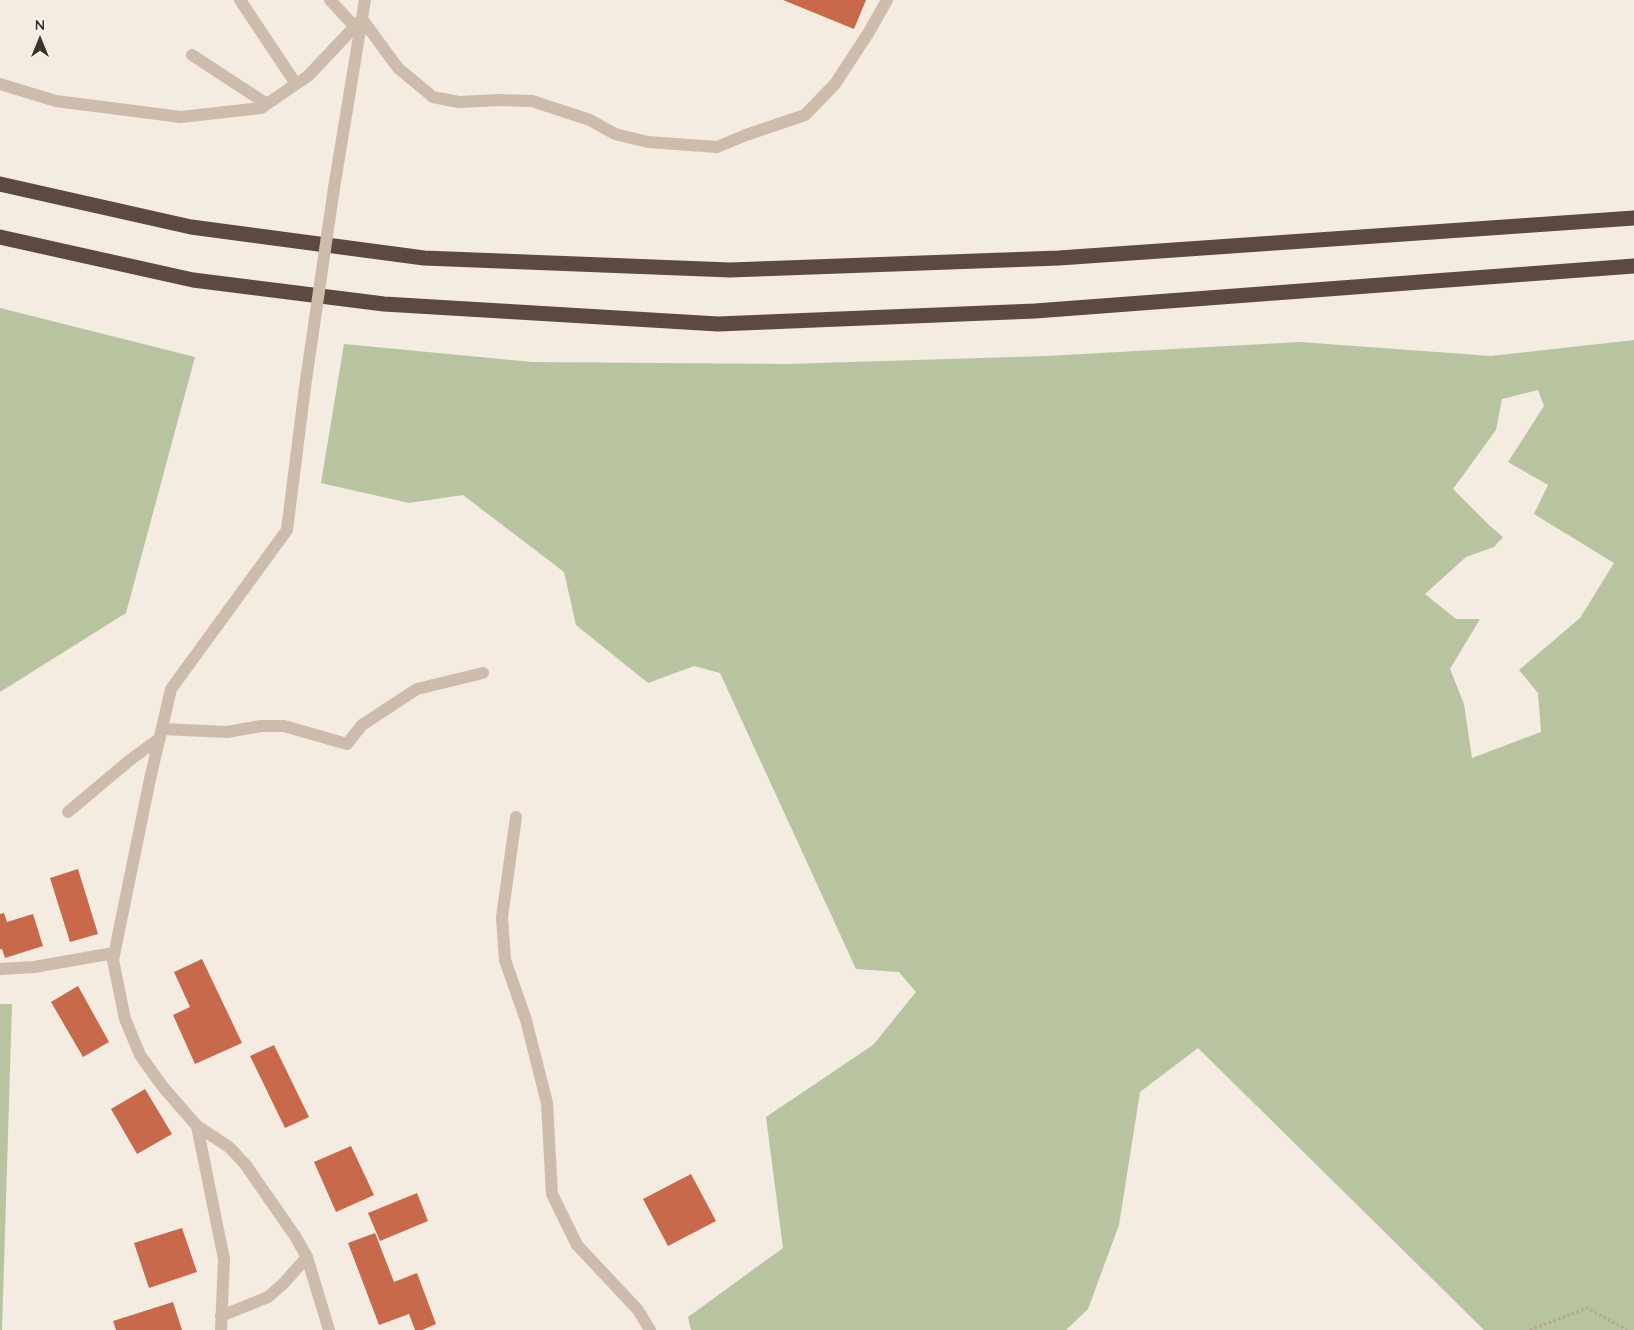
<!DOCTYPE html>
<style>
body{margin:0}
#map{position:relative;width:1634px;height:1330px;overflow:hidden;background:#f4ebe1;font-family:Quicksand,sans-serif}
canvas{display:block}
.north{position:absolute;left:15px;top:15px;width:50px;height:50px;-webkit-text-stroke:4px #fbf5ee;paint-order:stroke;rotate:0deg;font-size:14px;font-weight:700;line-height:20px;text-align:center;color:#3b302b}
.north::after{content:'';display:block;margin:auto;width:18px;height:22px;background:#3b302b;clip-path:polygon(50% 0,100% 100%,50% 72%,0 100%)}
</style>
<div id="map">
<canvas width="1634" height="1330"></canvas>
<div class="north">N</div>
</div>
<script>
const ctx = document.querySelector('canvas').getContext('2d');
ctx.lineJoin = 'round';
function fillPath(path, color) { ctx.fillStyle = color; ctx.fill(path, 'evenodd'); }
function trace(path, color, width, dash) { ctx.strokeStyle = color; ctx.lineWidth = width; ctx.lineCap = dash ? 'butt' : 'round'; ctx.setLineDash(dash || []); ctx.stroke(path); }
fillPath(new Path2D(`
 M0,308l195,49 -69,256 -126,79z
 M1634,340v990h-150l-286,-282 -58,44 -21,133 -31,84 -22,21h-375l-3,-13 95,-69 -17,-131 107,-72 43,-53 -17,-20 -43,-3 -136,-296 -26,-7 -46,17 -72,-58 -12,-53 -101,-77 -54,8 -88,-20 23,-139 188,18 255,2 259,-8 254,-14 191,14zM1538,390l6,16 -36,56 40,23 -14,29 80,49 -34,55 -61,52 19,23 3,39 -69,26 -8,-54 -14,-35 30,-50h-24l-31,-25 41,-37 28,-10 9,-10 -13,-11 -37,-37 43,-59 6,-31z
 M0,1004h12l-10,326h-2z`), '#b8c4a0');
fillPath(new Path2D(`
 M783,0h83l-12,29z
 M78,869l20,65 -28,8 -20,-64z
 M4,913l3,9 26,-8 10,32 -38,12 -3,-9h-2v-35z
 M202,959l40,84 -47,21 -22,-49 17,-8 -16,-35z
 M78,986l31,56 -26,15 -32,-55z
 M274,1045l35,72 -24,11 -35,-72z
 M145,1089l27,45 -35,20 -26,-45z
 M351,1146l23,49 -38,17 -22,-50z
 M691,1174l25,47 -48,25 -25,-47z
 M417,1193l11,28 -48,20 -12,-28z
 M182,1228l15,44 -48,16 -15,-45z
 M375,1233l19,49 23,-9 19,51 -14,6h-7l-6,-16 -30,11 -31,-82z
 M173,1302l9,28h-66l-3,-9z`), '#c8694b');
trace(new Path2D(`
 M1530,1330l57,-22 40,22`), '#b9a596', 3, [2.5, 2.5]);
trace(new Path2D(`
 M240,0l56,84
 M330,0l25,27
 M192,55l75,49
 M0,84l56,17 125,16 80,-9 47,-32 54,-57 36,49 35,29 26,5 40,-2 33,1 58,19 25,14 33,8 69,5 29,-12 59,-20 30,-31 34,-52 18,-32
 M334,188l31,-188
 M305,387l-18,143 -116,159 -21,90 -37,181 12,59 15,36 23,32 34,39 32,21 16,17 50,72 12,21 22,73
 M162,729l65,3 34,-6h23l63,18 15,-19 55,-36 66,-16
 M68,812l62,-52 30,-22
 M516,817l-14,100 3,43 21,60 21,83 5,91 25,51 61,65 12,20
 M0,969l34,-2 80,-14
 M197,1126l27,133 -3,71
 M221,1316l47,-19 15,-13 24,-27`), '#cdbbac', 12);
trace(new Path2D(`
 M0,184l191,43 233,31 306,12 329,-12 575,-40
 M0,237l193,43 191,24 334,20 317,-13 599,-45`), '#5c4a42', 15);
trace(new Path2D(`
 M305,387l29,-199`), '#cdbbac', 12);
</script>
